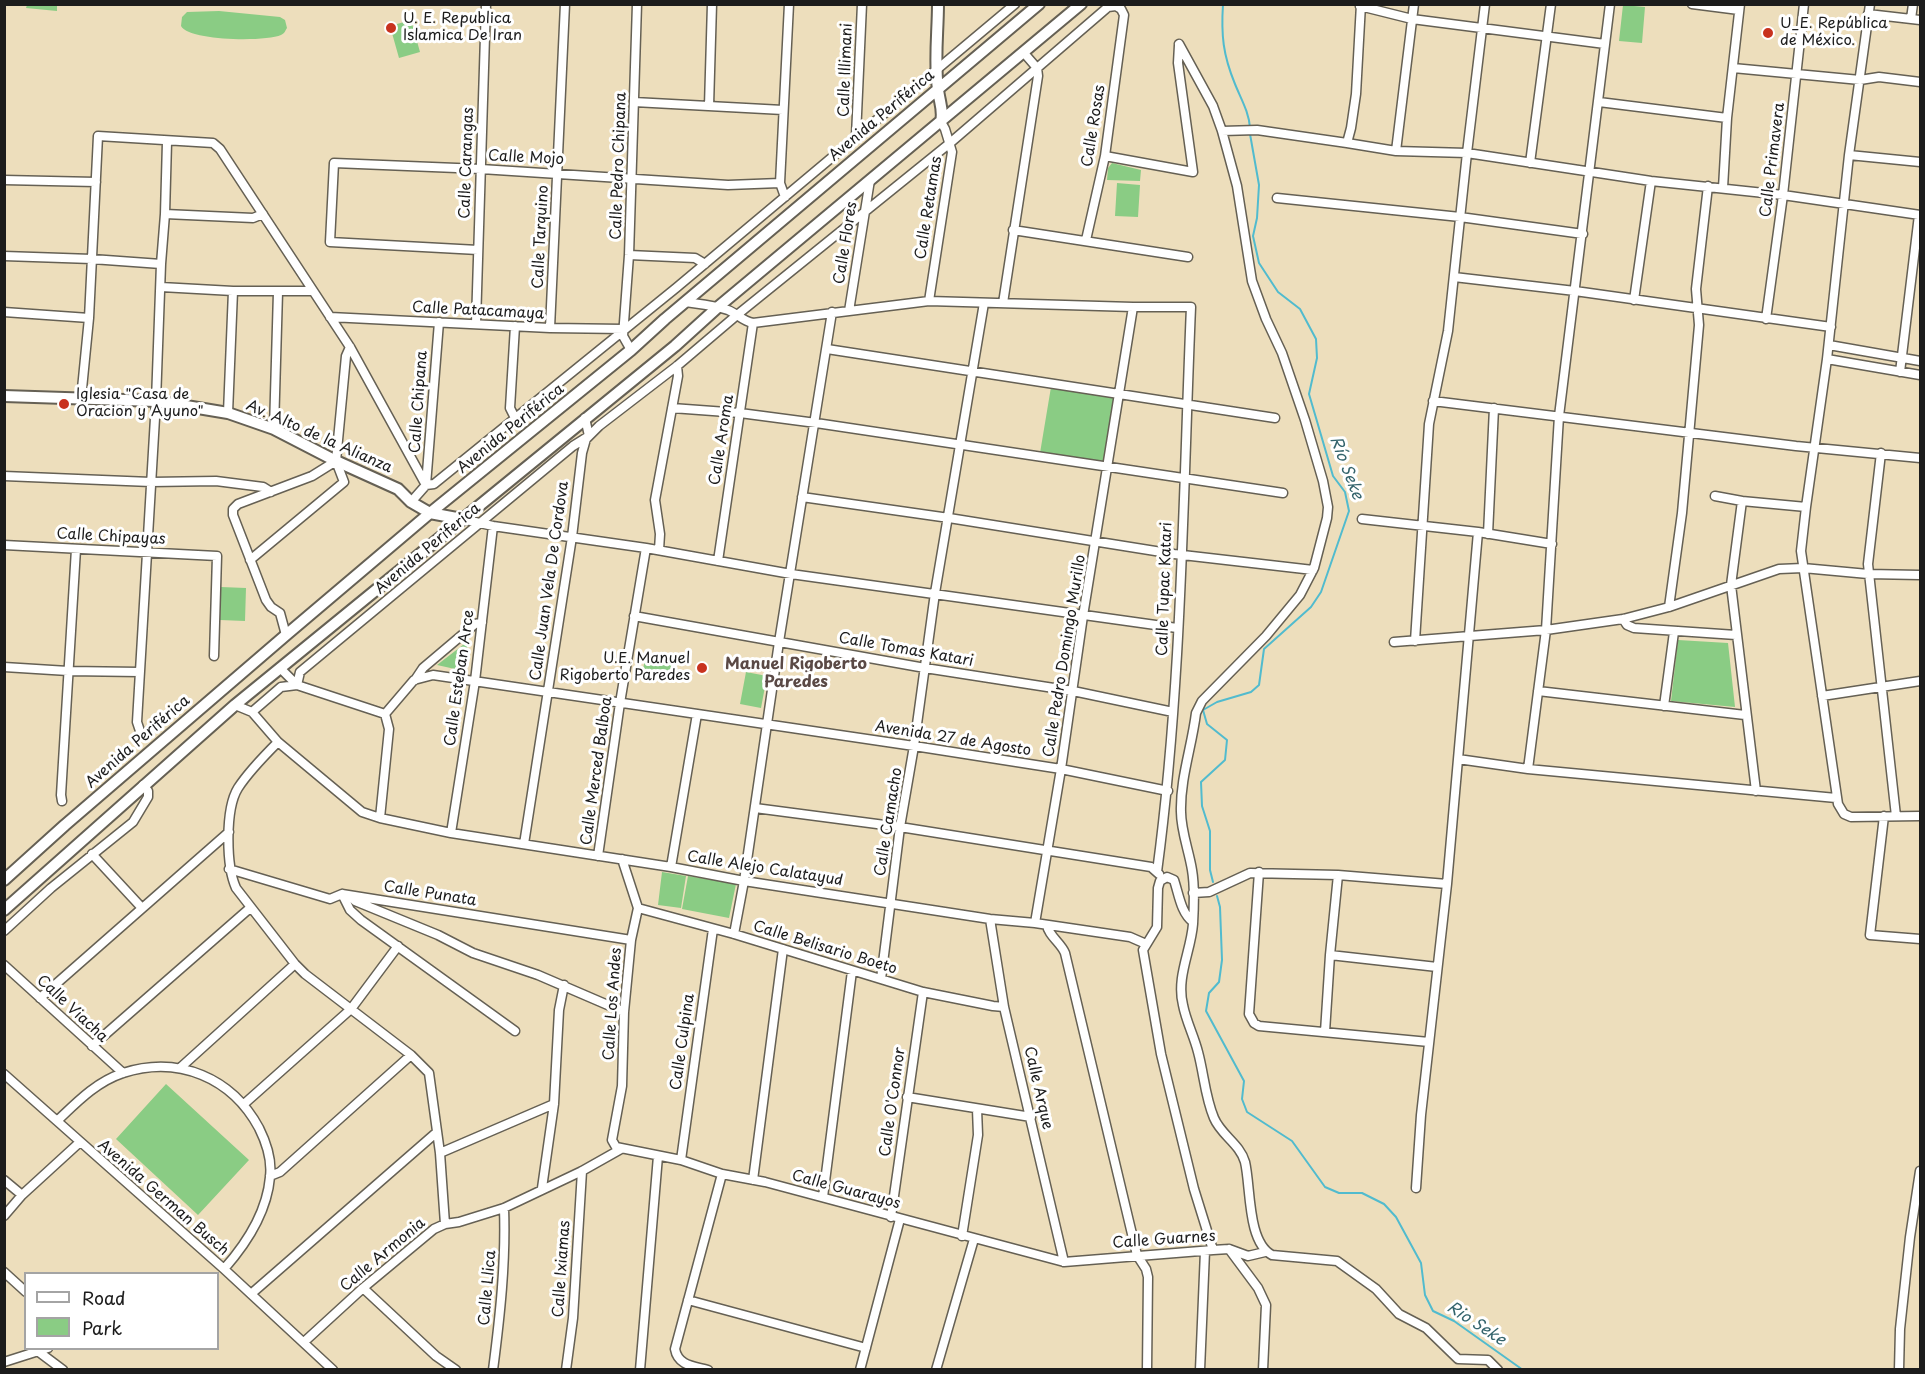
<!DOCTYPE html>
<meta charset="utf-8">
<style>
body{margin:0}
#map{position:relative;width:1925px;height:1374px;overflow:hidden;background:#eddebc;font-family:"Playpen Sans",sans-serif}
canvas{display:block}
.frame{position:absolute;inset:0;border:6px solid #1c1c1c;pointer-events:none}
.legend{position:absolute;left:24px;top:1272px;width:195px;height:78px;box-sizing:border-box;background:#fff;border:2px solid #a4a4a4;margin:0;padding:8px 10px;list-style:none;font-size:18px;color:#1c1c1c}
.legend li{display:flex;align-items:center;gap:12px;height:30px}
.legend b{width:30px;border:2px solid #a4a4a4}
</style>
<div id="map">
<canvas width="1925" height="1374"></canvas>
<div class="frame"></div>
<ul class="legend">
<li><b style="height:8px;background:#fff"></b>Road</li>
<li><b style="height:16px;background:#8acc84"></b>Park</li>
</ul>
</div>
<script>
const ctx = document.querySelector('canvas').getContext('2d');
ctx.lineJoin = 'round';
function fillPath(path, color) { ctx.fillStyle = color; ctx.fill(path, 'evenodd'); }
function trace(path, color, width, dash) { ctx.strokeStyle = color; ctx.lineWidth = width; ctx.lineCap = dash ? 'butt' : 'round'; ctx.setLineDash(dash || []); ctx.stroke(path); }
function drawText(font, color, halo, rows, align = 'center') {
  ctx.font = font + ' "Playpen Sans",sans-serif'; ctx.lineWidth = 6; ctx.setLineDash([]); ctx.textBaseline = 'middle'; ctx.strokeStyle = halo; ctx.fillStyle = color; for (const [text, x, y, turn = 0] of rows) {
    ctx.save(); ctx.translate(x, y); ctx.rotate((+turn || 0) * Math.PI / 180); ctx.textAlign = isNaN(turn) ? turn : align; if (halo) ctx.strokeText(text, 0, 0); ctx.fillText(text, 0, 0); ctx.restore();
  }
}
fillPath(new Path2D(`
 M27,5h30v6l-31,-3z
 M1623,5l22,2 -3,36 -23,-2z
 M219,11l61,6 5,3 2,8c-2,3 -2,5 -6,7 -16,7 -92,6 -100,-9l1,-9 5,-5z
 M411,20l9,32 -21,6 -9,-32z
 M1112,163l29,7 -1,11 -33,-1 1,-12z
 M1117,183l23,2 -2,32 -23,-1z
 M1051,387l64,10 -11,66 -64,-10z
 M221,587l25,1 -1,33 -25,-1z
 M1678,640l50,3 7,64 -64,-6z
 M468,641l-4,30 -27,-6z
 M645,658l27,4 -3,18 -27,-4z
 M746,672l21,4 -6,32 -21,-4z
 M662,872l24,4 -5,32 -23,-3z
 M688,876l48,8 -7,34 -47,-9z
 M166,1084l83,76 -51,55 -82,-76z`), '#8acc84');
trace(new Path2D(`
 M1223,4c-2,31 0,51 12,80 6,15 14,28 15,44
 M1213,882l-3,-12v-39l-8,-25 -1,-24 24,-22 2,-20 -20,-16 -4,-14 14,-8 34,-10 8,-7 5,-36 47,-42 10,-15 28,-81 -4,-19 -12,-16 -24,-82 8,-36 -1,-19 -16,-30 -22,-17 -19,-29 -6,-27 4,-18 2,-33 -9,-51
 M1217,896l3,11 2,53 -3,22 -10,11 -3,18 38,70 -2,18 5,13 45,29 33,46 14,6h23l22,11 12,13 25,46 4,32 8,16 21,10 69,49`), '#51bbce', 2);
const minor = new Path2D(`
 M1692,4l47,6
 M1870,4l-21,151 -22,204 -21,148 -5,44 37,253 6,10 7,3 69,-1
 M1360,6l52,13 193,25
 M1868,14l52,6
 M1911,19l2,-15
 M1179,44l34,62 9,25 15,55 15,95 14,38 16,34 23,67 18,61 5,26 -1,11 -13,50 -14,27 -34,41 -64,65 -6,12c-4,33 -16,66 -15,99 0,19 8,39 11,58 3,17 2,37 1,54 -2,27 -17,53 -10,81 3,16 11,31 15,47 6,22 7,45 16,66 7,17 26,26 31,44 6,25 2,80 27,93l65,6 39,28 23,25 27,14 32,31 30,1 10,10
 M1733,68l127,12 19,-3 41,5
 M634,102l149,8
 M1599,102l128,16
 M709,106l3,-102
 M1222,131l35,-1 90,13 4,-15 5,-34 5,-90
 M856,136l6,-132
 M1347,143l49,8 71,2 184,28 132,14 137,20
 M1396,151l18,-147
 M1849,155l71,7
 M1105,156l88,16 -15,-109 1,-18
 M1530,163l21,-159
 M4,180l92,2
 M780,183l9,-179
 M1723,188l4,-70 13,-114
 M1277,198l183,19 123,17
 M165,214l88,4 10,-4
 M1013,230l175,27
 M478,250l-148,-8 4,-79 147,6 247,16 52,-2 5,14
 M629,255l66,3 10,6
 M4,256l88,3 69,5
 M1454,277l121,14 256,36
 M161,287l72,4h79
 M1634,300l17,-119
 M929,301l23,-149 -7,-23 -4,-7
 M685,302c14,2 29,3 43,8 10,4 14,11 25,13l176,-22 204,6h58c-8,188 -9,378 -34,565
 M1003,303l35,-227 -1,-8 -13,-15
 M849,311l21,-131
 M4,312l85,6
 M330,317l220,11 74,1
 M1766,319l17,-124 21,-191
 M439,322l-13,163 8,-1 242,-196 339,-284
 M476,323l10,-319
 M515,326l-5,82 5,10
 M550,328l15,-324
 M1829,345l91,16
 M827,349l448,69
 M631,350l-8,-14 6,-81 8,-251
 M1827,359l93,16
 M1900,372l19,-157
 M81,399l8,-81 9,-182 115,7 7,6 130,198 76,138 -15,17
 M1433,401l363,45 124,12
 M672,408l68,5 76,10 467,70
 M228,413l5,-122
 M274,429l4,-137
 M1881,453l-13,111 28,252
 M4,476l147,6 65,-1 47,6 8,5
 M1715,496l27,5
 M802,497l147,21 225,36 139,16
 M462,519l31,7 153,22 145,26 386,54
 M1362,519l116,13 74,12
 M1488,534l6,-126
 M4,545l213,11 -3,100
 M659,550l1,-16 -5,-34 23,-124 -1,-10
 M250,560l94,-78 -8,-21 10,-105 4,-9
 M718,561l35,-238
 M1669,607l13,-94 17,-188 -3,-36 12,-103
 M634,616l291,52 148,23 100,21
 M1623,619l4,6 7,3 102,7
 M286,635l-6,-22 -9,-6 -5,-7 -33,-85v-6l5,-5 74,-28 24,-15
 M1415,641l14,-217 19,-93 19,-178 18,-149
 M1394,642l152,-12 77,-11 46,-12 110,-38 24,-1 65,6 52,1
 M4,667l64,4 72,1
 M280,668l17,17 3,-13 273,-226 16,-10 -4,-18
 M415,680l8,-12 52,-44 7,-2
 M1538,691l207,24
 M1822,696l98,-15
 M235,705l17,7 29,-25 16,-2 88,29
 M1664,706l10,-74
 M252,712l26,30 84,70 18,6 71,15 220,34 73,14 246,38 45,4 95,14 16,7
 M385,714l29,-34 19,-5 481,71 147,23 107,22
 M141,734l-4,-12 19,-321 5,-137 4,-50 2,-72
 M278,742c-14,14 -29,29 -40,46 -13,21 -12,78 -2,100l59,76 10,10 106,81 18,18 11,80 5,71
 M1458,759l70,10 308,29
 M1528,769l18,-139 13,-214 51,-412
 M1756,791l-25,-206 11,-84 64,6
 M62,801l-1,-6 15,-246
 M755,808l145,19 251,40 8,7
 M1884,816l-14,119 50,4
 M380,818l9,-89 -4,-15
 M451,833l24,-152 18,-155
 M524,844l48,-307 10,-84 4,-14 13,-13 78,-60 60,-51 213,-172 158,-136 8,-1 5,3 3,6 -19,141 -19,84
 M92,854l50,54
 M598,856l22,-153 26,-155
 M622,859l16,49 -7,32 -7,72 -2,74 -10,54 4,7 65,13 41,14 43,8 299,80 149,-12 16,-1 19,7 17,-4
 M671,867l26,-153
 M229,869l101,30 12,-5 289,46
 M1259,872l-10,142 5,9 5,3 170,16
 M1193,893l16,-1 41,-19 88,2
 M342,894l8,16 11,10 154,111
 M352,898l3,3 83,34 35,18 65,22 86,37
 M638,908l96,26 189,58 70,14 11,1
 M990,919l14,88 60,255
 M1193,922c-12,-9 -14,-27 -19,-42l-7,-3 -7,4 -2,7 -1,39 -14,23 18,104 33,135 19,61
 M1035,923l26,-154 22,-153 50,-309
 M1047,925c1,10 14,18 18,28l72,302 9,14 2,8 -1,93
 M4,931l47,-43 82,-66 15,-25v-6l-5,-6
 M734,934l10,-53 35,-239 53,-330
 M1330,955l107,12
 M4,965l119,108
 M881,979l19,-152 14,-81 21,-153 49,-290
 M40,998l189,-166
 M1325,1032l5,-77 8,-80 109,9
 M92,1046l158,-138
 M180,1068l115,-104
 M4,1074l220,195 109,101
 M907,1097l124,20
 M244,1104l107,-95 47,-63
 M57,1121c20,-19 39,-39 66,-48 56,-18 109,5 136,55 7,14 13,33 11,49 -3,35 -23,66 -46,92
 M440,1153l114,-49
 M681,1160l32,-231
 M270,1176l10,-4 131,-117
 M4,1180l18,15
 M753,1180l30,-231
 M542,1188l12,-84 5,-94 5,-25
 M1416,1188l5,-73 26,-231 31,-352
 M823,1197l29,-226
 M4,1216l18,-21 58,-53
 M891,1217l32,-225
 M962,1236l16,-101 -1,-26
 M1229,1249l29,39 8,17 -3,65
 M4,1272l22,20
 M363,1288l73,68 20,14
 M251,1294l186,-162
 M688,1300l178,48
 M304,1342l59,-54 71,-59 11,-5 14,-2 45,-14 78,-37 39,-22
 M39,1352l24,18
 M4,1362l44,-14
 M493,1370c7,-54 13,-108 11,-162
 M566,1370l7,-52 9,-147
 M640,1370l18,-214
 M708,1370c-14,-4 -30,-4 -33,-21l47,-175
 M860,1370l40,-151
 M936,1370l38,-131
 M1200,1370l5,-119
 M1899,1370l1,-41 10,-92 10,-66`);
const tertiary = new Path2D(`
 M938,4c0,28 -4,58 0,85 1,12 6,21 3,33
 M4,396l152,5 72,12 46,16 62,32 62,28 13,13 19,11 32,6
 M4,880l61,-55 221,-190 144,-122 201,-163 34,-31 374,-315
 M4,910l231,-205 440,-359 43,-39 363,-303`);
trace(minor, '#656054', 11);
trace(tertiary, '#656054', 14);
trace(minor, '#fff', 8);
trace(tertiary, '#fff', 10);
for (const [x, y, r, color] of [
 [391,28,6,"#c8321e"],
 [1768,33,6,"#c8321e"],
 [64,404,6,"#c8321e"],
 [702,668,6,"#c8321e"]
]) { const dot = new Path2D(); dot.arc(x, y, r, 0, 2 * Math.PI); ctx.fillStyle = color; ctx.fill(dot); trace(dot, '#fff', 2); }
drawText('15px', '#1c1c1c', '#fff', [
 ["U. E. Republica",403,19],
 ["Islamica De Iran",403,36],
 ["U_E. República",1780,24],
 ["de México.",1780,41],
 ["Iglesia \"Casa de",76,395],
 ["Oracion y Ayuno\"",76,412],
 ["U.E. Manuel",690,659,"right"],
 ["Rigoberto Paredes",690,676,"right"]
], 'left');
drawText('15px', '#1c1c1c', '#fff', [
 ["Calle Illimani",846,70,-88],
 ["Avenida Periférica",882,116,-40],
 ["Calle Rosas",1094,126,-81],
 ["Calle Mojo",526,158,3],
 ["Calle Primavera",1773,160,-83],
 ["Calle Carangas",467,163,-88],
 ["Calle Pedro Chipana",619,166,-88],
 ["Calle Retamas",929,208,-81],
 ["Calle Tarquino",541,237,-87],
 ["Calle Flores",846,243,-81],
 ["Calle Patacamaya",478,311,3],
 ["Calle Chipana",419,402,-86],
 ["Avenida Periférica",511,429,-39],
 ["Av. Alto de la Alianza",319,437,24],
 ["Calle Aroma",722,440,-81],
 ["Calle Chipayas",111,537,3],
 ["Avenida Periferica",428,549,-40],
 ["Calle Juan Vela De Cordova",550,581,-82],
 ["Calle Tupac Katari",1165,589,-88],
 ["Calle Tomas Katari",906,650,10],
 ["Calle Pedro Domingo Murillo",1065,656,-81],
 ["Calle Esteban Arce",460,678,-82],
 ["Avenida 27 de Agosto",953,739,9],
 ["Avenida Periférica",138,742,-41],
 ["Calle Merced Balboa",597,771,-82],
 ["Calle Camacho",889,822,-81],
 ["Calle Alejo Calatayud",765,869,9],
 ["Calle Punata",430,894,9],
 ["Calle Belisario Boeto",825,948,17],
 ["Calle Los Andes",613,1004,-86],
 ["Calle Viacha",72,1009,43],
 ["Calle Culpina",683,1042,-82],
 ["Calle Arque",1038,1088,77],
 ["Calle O'Connor",893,1102,-82],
 ["Calle Guarayos",846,1190,15],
 ["Avenida German Busch",163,1198,41],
 ["Calle Guarnes",1164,1240,-4],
 ["Calle Armonia",383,1255,-40],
 ["Calle Ixiamas",562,1269,-86],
 ["Calle Llica",488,1288,-85]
]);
drawText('italic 16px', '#34646c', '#fff', [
 ["Río Seke",1346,468,69],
 ["Rio Seke",1476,1324,33]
]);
drawText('bold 16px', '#5a4945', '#fff', [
 ["Manuel Rigoberto",796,665],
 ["Paredes",796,683]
]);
</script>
